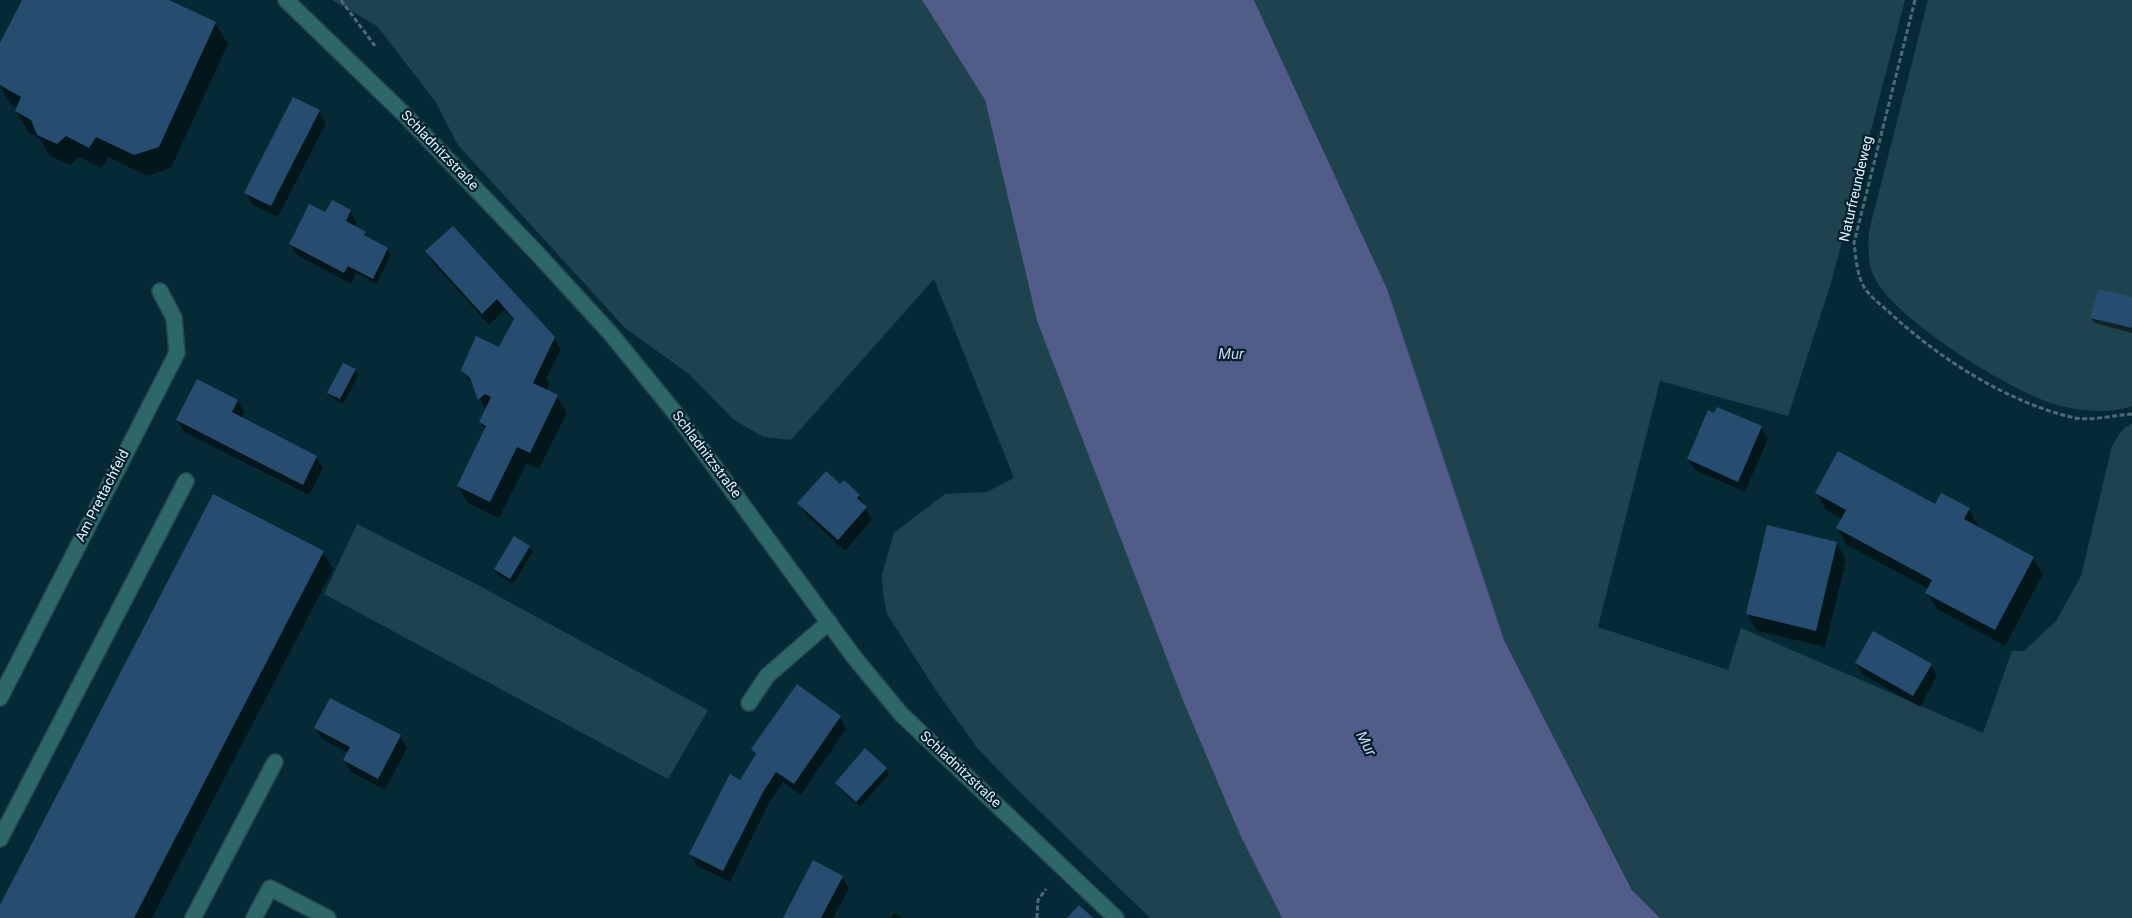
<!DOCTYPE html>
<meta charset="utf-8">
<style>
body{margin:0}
canvas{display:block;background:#062a35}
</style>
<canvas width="2132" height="918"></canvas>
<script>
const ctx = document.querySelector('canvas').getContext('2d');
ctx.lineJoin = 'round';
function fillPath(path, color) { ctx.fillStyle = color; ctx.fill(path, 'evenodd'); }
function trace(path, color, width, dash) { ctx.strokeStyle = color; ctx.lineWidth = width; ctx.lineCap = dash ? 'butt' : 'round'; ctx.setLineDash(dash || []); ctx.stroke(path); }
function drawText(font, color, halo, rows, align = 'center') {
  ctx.font = font + ' Roboto,sans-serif'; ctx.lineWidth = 4.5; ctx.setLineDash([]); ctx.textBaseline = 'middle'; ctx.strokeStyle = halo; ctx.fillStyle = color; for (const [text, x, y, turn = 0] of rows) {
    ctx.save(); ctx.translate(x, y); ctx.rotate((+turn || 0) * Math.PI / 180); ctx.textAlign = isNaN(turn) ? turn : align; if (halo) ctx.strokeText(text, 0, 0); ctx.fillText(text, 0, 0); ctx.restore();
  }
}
fillPath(new Path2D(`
 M332,0h590l63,100 52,221 204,516 41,81h-132l-128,-124 -44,-45 -41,-57 -50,-78 -4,-20 -1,-20 12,-41 51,-39 42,-2 27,-14 -80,-199 -143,161 -27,-3 -30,-17 -45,-46 -64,-46 -167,-183 -23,-44 -58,-75z
 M1254,0h651l-74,283 -43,133 -128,-35 -62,246 130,43 13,-42 242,105 29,-82h12l32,-30 25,-45 31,-130 11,-17 9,-6v495h-472l-27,-27 -129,-251 -116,-349z
 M1928,0h204v406c-20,8 -51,5 -71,0 -46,-11 -156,-81 -182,-121 -12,-17 -11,-35 -10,-54z
 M357,524l119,60 232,126 -40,69 -344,-185z`), '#1e424e');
fillPath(new Path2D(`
 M922,0h332l134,291 116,349 128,250 28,28h-378l-41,-81 -59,-139 -145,-377 -52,-221z`), '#525c89');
fillPath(new Path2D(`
 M24,0h142l49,23 13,21 -57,124 -24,8 -39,-19 -7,11 -22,-11 -9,8 -20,-9 -10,-17 -12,-7 -12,-21 1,-3 -7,-4 -10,-18v-40z
 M319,111l7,12 -48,94 -26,-13 -6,-12z
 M350,211l7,12 -2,4 10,6 4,6 18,10 4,6 -15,29 -20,-11 -5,11 -54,-29 -7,-11 35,-30z
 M427,251l127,87 7,11 -15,30 3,5 -3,7 11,5 10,17 -28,56 -12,-6 -28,55 -31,-15 -10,-17 27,-55 -5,-9 6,-11 -10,-21 -14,-20 40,-20 12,-29 -10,-11 -15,15 -56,-62z
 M2132,299v34l-37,-10 -4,-5z
 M355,370l3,6 -15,28 -11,-6 -3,-5z
 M238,401l6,11 -3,6 75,39 7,11 -14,27 -125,-63 -7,-12z
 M1761,427l7,12 -23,53 -50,-22 -7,-11z
 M840,486l19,9 13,25 -27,31 -39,-36 -7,-11z
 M1816,493l153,16 9,17v2l55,30 10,16 -38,72 -68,-37 -10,-16 2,-4 -82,-44 -10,-17 5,-9 -16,-9z
 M1836,543l10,17 -21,87 -68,-16 -10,-17z
 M529,547l4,5 -20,32 -15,-9 -3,-6z
 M323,552l10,17 -181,349h-152v-10z
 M1856,663l75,2 6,11 -17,31 -57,-32z
 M330,699l70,37 7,12 -22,42 -34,-18 -7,-12 4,-7 -26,-14 -7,-11z
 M840,717l6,12 -45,66 -18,-13 -14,21 -39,79 -33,-16 -6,-12 65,-98 -4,-6z
 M886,769l3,5 -29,33 -21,-19 -3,-5z
 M842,877l7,11 -16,30h-49z
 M894,913l8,5h-11z`), '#0007');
fillPath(new Path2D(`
 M22,0h147l47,22 -57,125 -25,8 -38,-18 -7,11 -23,-12 -9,8 -20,-9 -6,-15 -16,-9 6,-14 -21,-12v-42z
 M293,97l27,13 -49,96 -27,-13z
 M332,200l19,10 -5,11 20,11 -2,3 24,13 -15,31 -25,-13 -4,7 -55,-29 20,-40 16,8z
 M453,226l102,111 -22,46 25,12 -28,58 -13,-6 -27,55 -33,-16 29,-60 -7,-4 12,-25 -6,-3 -7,6 -8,-22 -9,-8 15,-34 23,11 15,-28 -17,-20 -15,15 -57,-63z
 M2098,289l34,8v31l-42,-10z
 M343,363l13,6 -16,30 -13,-6z
 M197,379l41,21 -6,12 85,44 -14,29 -127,-65z
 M1717,407l45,19 -24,56 -51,-23 21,-49 6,3z
 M1838,451l97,53 6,-11 29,15 -6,11 70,38 -39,73 -70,-37 7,-13 -96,-52 10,-18 -31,-17z
 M826,471l14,13 4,-4 16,15 -3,3 10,9 -29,33 -41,-37z
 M213,494l111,57 -190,367h-134v-13z
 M1767,525l70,17 -21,89 -70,-17z
 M514,536l16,10 -20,33 -16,-10z
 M1873,631l59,33 -19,32 -58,-33z
 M797,684l44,32 -47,68 -18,-12 -13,20 -40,79 -34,-17 41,-80 10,6 16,-26 -5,-5z
 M330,698l71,37 -23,44 -35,-19 7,-13 -36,-19z
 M865,748l22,20 -31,34 -21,-19z
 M813,860l30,16 -22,42h-38z
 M1079,905l14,13h-26z`), '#264c70');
const minor = new Path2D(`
 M286,0l119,115 130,136 76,83 65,80 178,243 47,57 215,204
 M0,698l177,-345 -3,-35 -14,-27
 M749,703l18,-27 62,-54
 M0,839l186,-358
 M193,918l82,-156
 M254,918l16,-30 58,30`);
trace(minor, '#254651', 18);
trace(new Path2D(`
 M341,0l34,46
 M1915,0l-61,243c2,15 3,35 12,47 6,8 15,15 22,21 50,47 120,92 187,107 15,3 41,-3 57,-4
 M1037,918l1,-18 8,-11`), '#4c6b74', 3, [5, 2.5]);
trace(minor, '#2d6768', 15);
drawText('14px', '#e1f4fb', '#00202b', [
 ["Schladnitzstraße",439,151,46],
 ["Naturfreundeweg",1857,189,-77],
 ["Schladnitzstraße",706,455,53],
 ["Am Prettachfeld",103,496,-63],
 ["Schladnitzstraße",960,770,43]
]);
drawText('italic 15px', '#ced5f3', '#00202b', [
 ["Mur",1231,355],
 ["Mur",1365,744,62]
]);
</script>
